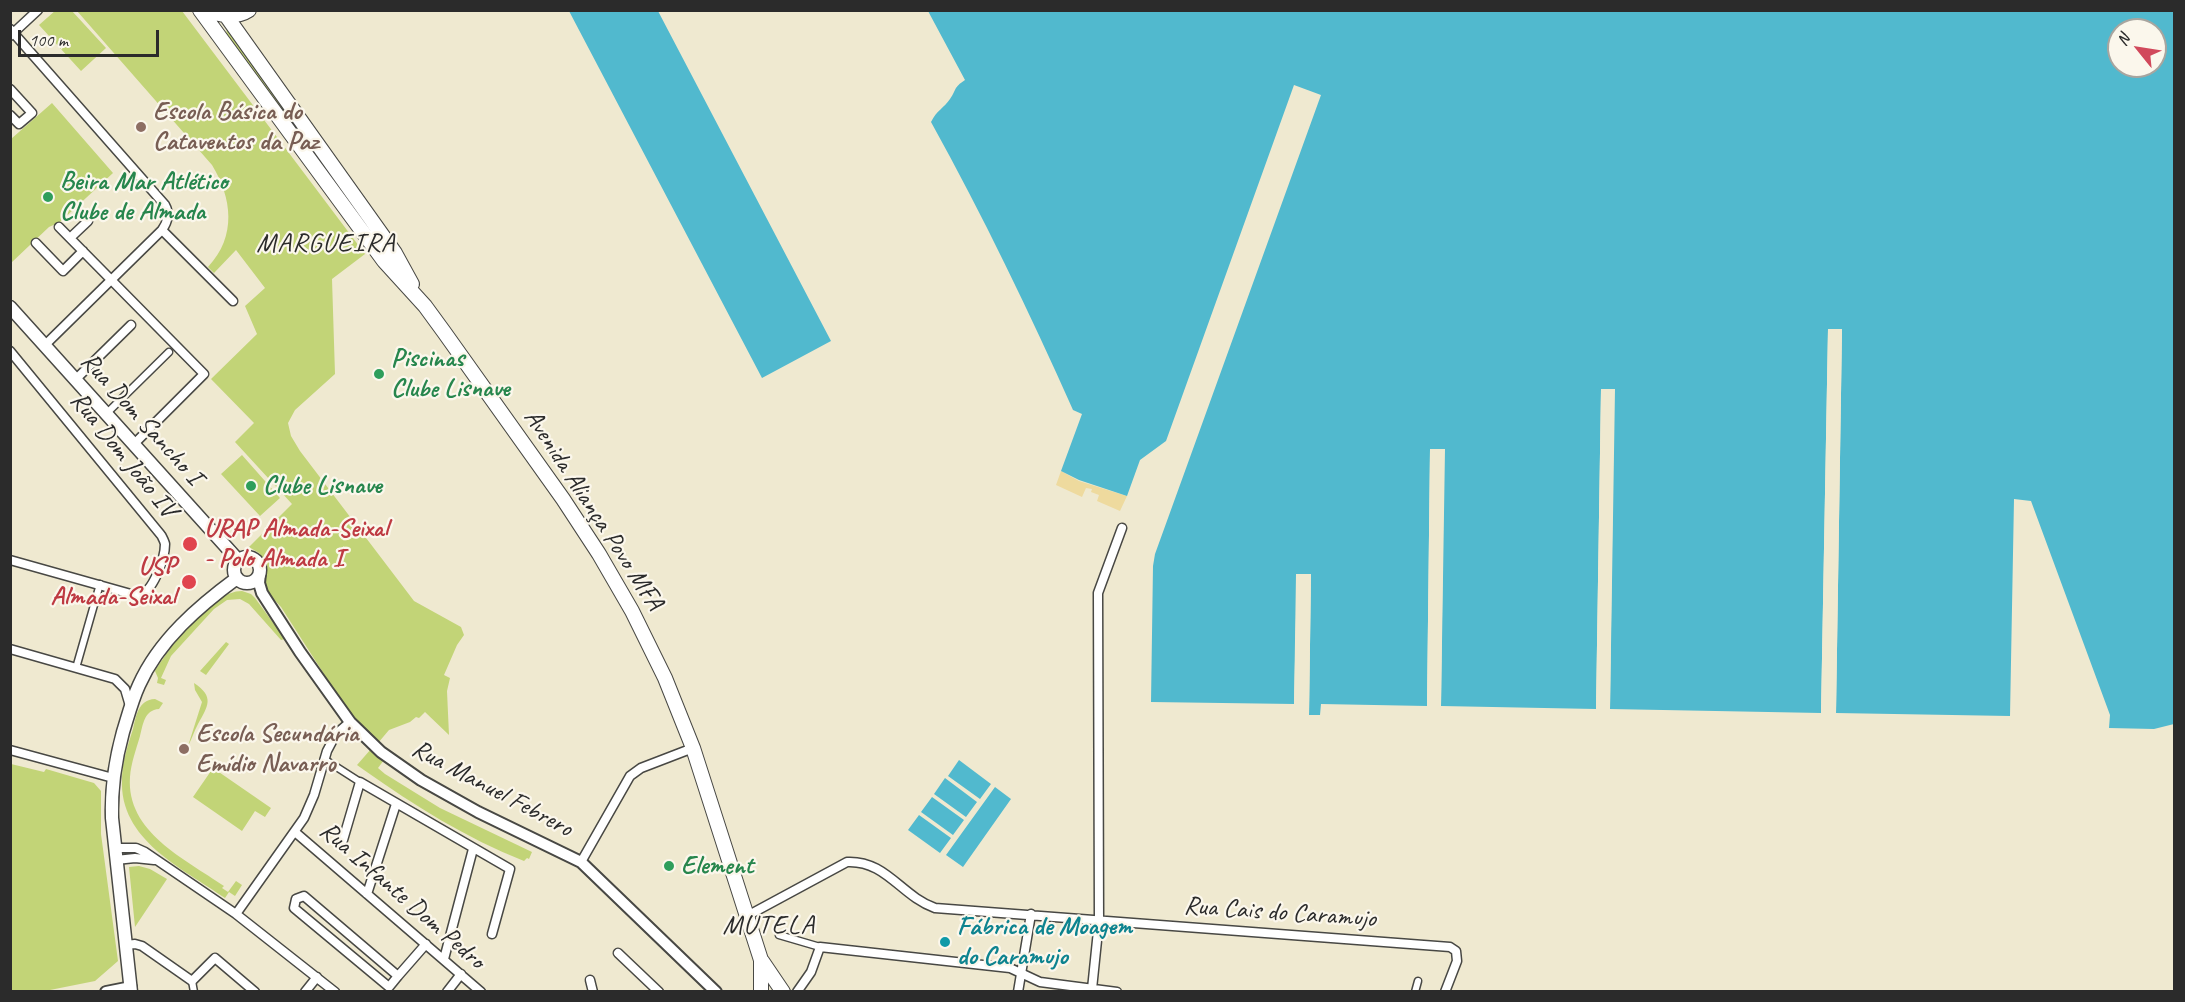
<!DOCTYPE html>
<meta charset="utf-8">
<style>
body{margin:0}
#map{position:relative;width:2185px;height:1002px;overflow:hidden;background:#efe9d0;font-family:Caveat,sans-serif}
canvas{display:block}
.frame{position:absolute;inset:0;border:12px solid #2b2b2b;pointer-events:none}
.north{position:absolute;left:2107px;top:18px;width:60px;height:60px;box-sizing:border-box;background:#fbf7ec;border:2px solid #a8a59f;border-radius:50%;rotate:300deg;font-size:16px;font-weight:700;line-height:24px;text-align:center;color:#2b2b2b}
.north::after{content:'';display:block;margin:auto;width:21px;height:27px;background:#d1495b;clip-path:polygon(50% 0,100% 100%,50% 72%,0 100%)}
.scale{position:absolute;left:18px;top:30px;width:141px;height:27px;box-sizing:border-box;border:3px solid #2b2b2b;border-top:0;padding-left:8px;font-size:18px;line-height:21px;white-space:nowrap;color:#2b2b2b;-webkit-text-stroke:4px #fbf7ec;paint-order:stroke}
</style>
<div id="map">
<canvas width="2185" height="1002"></canvas>
<div class="frame"></div>
<div class="north">N</div>
<div class="scale">100 m</div>
</div>
<script>
const ctx = document.querySelector('canvas').getContext('2d');
ctx.lineJoin = 'round';
function fillPath(path, color) { ctx.fillStyle = color; ctx.fill(path, 'evenodd'); }
function trace(path, color, width, dash) { ctx.strokeStyle = color; ctx.lineWidth = width; ctx.lineCap = dash ? 'butt' : 'round'; ctx.setLineDash(dash || []); ctx.stroke(path); }
function drawText(font, color, halo, rows, align = 'center') {
  ctx.font = font + ' Caveat,sans-serif'; ctx.lineWidth = 4.5; ctx.setLineDash([]); ctx.textBaseline = 'middle'; ctx.strokeStyle = halo; ctx.fillStyle = color; for (const [text, x, y, turn = 0] of rows) {
    ctx.save(); ctx.translate(x, y); ctx.rotate((+turn || 0) * Math.PI / 180); ctx.textAlign = isNaN(turn) ? turn : align; if (halo) ctx.strokeText(text, 0, 0); ctx.fillText(text, 0, 0); ctx.restore();
  }
}
fillPath(new Path2D(`
 M56,10l16,1 34,37 -25,23 -42,-46z
 M77,11h105l183,243 -33,25 3,95 -40,36 -7,13 3,13 9,15 114,150 47,26 3,8 -7,10 -13,30 6,3 -3,13 2,44 -24,-23 -6,6 -3,-1 -6,5 -21,8 -11,13 -31,-33 -66,-103 -15,-16 -4,-10 3,-18 -6,-10 -10,-6 43,-43 -57,-62 19,-19 -43,-44 46,-45 -12,-28 20,-18 -29,-38 -22,23 -6,-6c29,-31 24,-69 4,-102z
 M227,27l164,229 -1,2 -164,-221z
 M52,103l61,70 -53,49 -11,5 -38,36v-124z
 M242,455l38,43 -20,18 -39,-42z
 M242,591l9,3 4,4 30,41 -4,1 -32,-36 -9,-5 -13,1 -13,9 -43,47 -10,22 5,2 -2,5 -7,-2 1,-5 -3,-7c16,-25 55,-80 87,-80z
 M226,642l3,2 -23,31 -6,-4z
 M194,683c21,14 14,23 4,41 -4,7 -6,15 -10,22l14,-44 -7,-12z
 M155,699l8,4 -4,6c-15,1 -16,16 -19,27 -4,14 -9,27 -10,41 -4,55 55,82 94,109l-2,2 6,4 8,-11 6,4 -7,11 -6,-4 -4,6c-43,-30 -106,-58 -103,-119 0,-17 6,-34 11,-50 3,-13 5,-29 22,-30z
 M371,749l13,11 -6,8 7,6 55,34 92,44 -3,7 -2,-1 -3,3c-58,-23 -109,-55 -160,-91l-7,-5z
 M11,764l33,8 2,-3 48,14 7,8v43l17,127 -23,20 -50,10h-34z
 M213,768l58,40 -6,9 -10,-6 -13,20 -49,-34z
 M139,866l11,3 17,10 -32,48 -6,-60z`), '#c2d477');
fillPath(new Path2D(`
 M1061,471l18,10 48,15 -7,15 -23,-10 2,-6 -8,-3 1,-3 -6,-1 -4,9 -26,-12z`), '#eeda9e');
fillPath(new Path2D(`
 M569,11h89l173,330 -69,37z
 M928,11h1246v713l-20,5 -45,-1 1,-13 -79,-214 -17,-2 -4,217 -174,-3 6,-383 -14,-1 -7,384 -211,-4 4,-320h-13l-5,320 -155,-3 3,-257 -14,1 -3,256 -106,-2 -1,11h-11l2,-140 -14,-1 -3,130 -143,-2 2,-136 2,-12 166,-459 -27,-10 -128,356 -26,19 -13,36 -48,-16 -18,-9 21,-57 -9,-4c-44,-99 -90,-194 -142,-288 6,-12 13,-14 19,-23 7,-10 3,-11 15,-19zM2119,30h36v36h-36z
 M959,760l32,24 -11,15 -32,-23z
 M945,778l32,24 -11,15 -32,-23z
 M995,787l16,12 -48,68 -17,-12z
 M932,797l32,23 -11,15 -32,-23z
 M919,815l32,23 -11,15 -32,-23z`), '#51b9ce');
fillPath(new Path2D(`
 M1828,329h14l-6,384h-3l6,-381h-8l-7,381h-3z
 M1601,389h14l-5,320h-3l5,-317h-9l-4,317h-3z
 M1430,449h15l-4,257h-3l4,-254h-9l-3,254h-3z
 M1296,574h15l-2,141 -3,-1 2,-137h-9l-2,127 -3,3z`), '#efe9d0');
const pedestrian = new Path2D(`
 M107,413l62,-61
 M76,668l24,-84
 M324,759l36,23
 M779,935l41,12
 M192,981l2,11
 M1415,992l3,-11`);
const minor = new Path2D(`
 M10,29l155,176c5,9 2,18 -3,25l-117,115
 M10,36l28,-26
 M10,89l22,24 -13,11 -9,-9
 M59,227l145,147 -69,69
 M162,230l71,71
 M70,238l18,-17
 M36,243l27,28 20,-20
 M10,351l151,184c1,1 4,8 4,9 0,14 -12,49 -27,52l-128,-36
 M76,379l55,-54
 M10,649l105,30 10,10 5,17
 M10,750l103,28
 M295,832l186,160
 M343,840l17,-58 150,87 -18,65
 M115,848h21l9,4 91,62 99,78
 M116,860l19,-2 19,2
 M581,862l49,-86 11,-8 52,-20
 M367,894l29,-90
 M236,914l68,-96 10,-23 13,-44 9,-17 14,-12
 M747,916l100,-54c39,-2 54,34 88,46l515,39 6,4 1,10 -12,31
 M126,945l9,-1 7,2 50,35 23,-23 40,34
 M618,953l41,39
 M444,959l29,-110
 M398,976l-9,11 -95,-79 2,-9 8,-3 94,80 28,-32
 M590,980l3,12
 M1092,989l7,-68 -1,-328 24,-65
 M305,992l12,-15
 M447,992l14,-18
 M797,992l14,-20 9,-25 190,21 30,14 77,10
 M1018,992l13,-78`);
const tertiary = new Path2D(`
 M260,573l-1,10 3,10 38,59 50,70 31,30 40,28 57,32 103,50 135,130
 M106,992l25,-5`);
const secondary = new Path2D(`
 M10,307l228,253
 M234 570a13 13 0 1 1 26 0a13 13 0 1 1-26 0Z
 M131,992l-19,-174c-1,-30 3,-57 11,-86 5,-16 9,-32 16,-47 20,-45 60,-79 98,-107`);
const primary = new Path2D(`
 M200,10l184,251 41,45 19,26 119,167 36,55 33,57 33,67 28,70 68,212v32
 M208,10c12,6 29,8 41,0
 M222,10l173,243 17,31
 M762,961l21,31`);
trace(pedestrian, '#484844', 9);
trace(minor, '#484844', 11);
trace(tertiary, '#484844', 14);
trace(secondary, '#484844', 15);
trace(primary, '#484844', 16);
trace(pedestrian, '#fff', 6);
trace(minor, '#fff', 8);
trace(tertiary, '#fff', 10);
trace(secondary, '#fff', 12);
trace(primary, '#fff', 14);
for (const [x, y, r, color] of [
 [141,127,6,"#8d6e63"],
 [48,197,6,"#2e9e5b"],
 [379,374,6,"#2e9e5b"],
 [251,486,6,"#2e9e5b"],
 [190,544,8,"#e0444e"],
 [189,582,8,"#e0444e"],
 [184,749,6,"#8d6e63"],
 [669,866,6,"#2e9e5b"],
 [945,942,6,"#0f9aa8"]
]) { const dot = new Path2D(); dot.arc(x, y, r, 0, 2 * Math.PI); ctx.fillStyle = color; ctx.fill(dot); trace(dot, '#fbf7ec', 2); }
drawText('bold 26px', '#785e54', '#fbf7ec', [
 ["Escola Básica do",153,112],
 ["Cataventos da Paz",153,142],
 ["Escola Secundária",196,734],
 ["Emídio Navarro",196,764]
], 'left');
drawText('bold 26px', '#27864d', '#fbf7ec', [
 ["Beira Mar Atlético",60,182],
 ["Clube de Almada",60,212],
 ["Piscinas",391,359],
 ["Clube Lisnave",391,389],
 ["Clube Lisnave",263,486],
 ["Element",681,866]
], 'left');
drawText('26px', '#2b2b2b', '#fbf7ec', [
 ["Rua Dom Sancho I",141,419,48],
 ["Rua Dom João IV",123,455,51],
 ["Avenida Aliança Povo MFA",593,510,57],
 ["Rua Manuel Febrero",492,789,28],
 ["Rua Infante Dom Pedro",402,896,41],
 ["Rua Cais do Caramujo",1280,913,4]
]);
drawText('bold 26px', '#be3a42', '#fbf7ec', [
 ["URAP Almada-Seixal",204,529],
 ["- Polo Almada I",204,559],
 ["USP",176,567,"right"],
 ["Almada-Seixal",176,597,"right"]
], 'left');
drawText('bold 26px', '#0d838f', '#fbf7ec', [
 ["Fábrica de Moagem",957,927],
 ["do Caramujo",957,957]
], 'left');
ctx.letterSpacing = '1.5px';
drawText('27px', '#2b2b2b', '#fbf7ec', [
 ["MARGUEIRA",326,244],
 ["MUTELA",769,926]
]);
ctx.letterSpacing = '0px';
</script>
